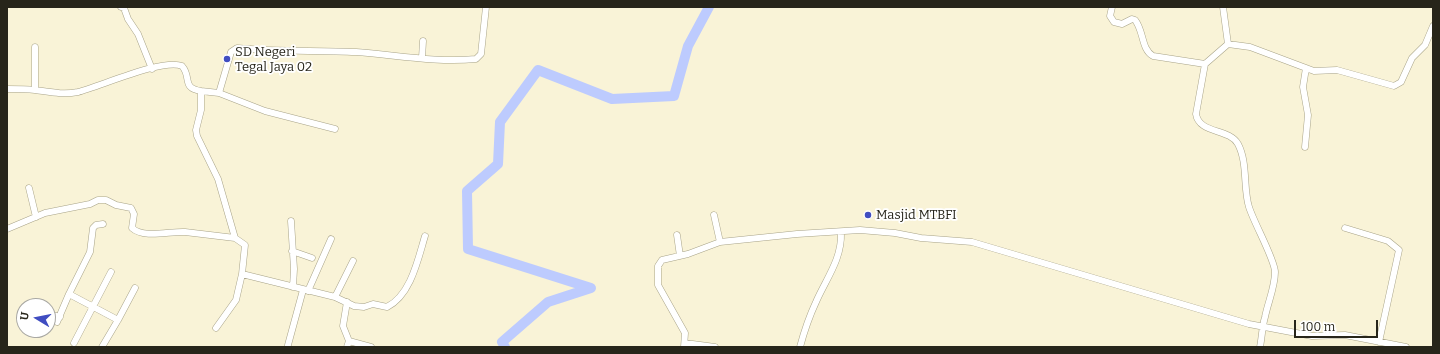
<!DOCTYPE html>
<style>
body{margin:0}
#map{position:relative;width:1440px;height:354px;overflow:hidden;background:#f9f3d7;font-family:Bitter,serif}
canvas{display:block}
.frame{position:absolute;inset:0;border:8px solid #27251a;pointer-events:none}
.north{position:absolute;left:16px;top:298px;width:40px;height:40px;box-sizing:border-box;background:#fff;border:1px solid #a9a8a3;border-radius:50%;rotate:280deg;font-size:11px;font-weight:700;line-height:16px;text-align:center;color:#27251a}
.north::after{content:'';display:block;margin:auto;width:14px;height:18px;background:#404dc1;clip-path:polygon(50% 0,100% 100%,50% 72%,0 100%)}
.scale{position:absolute;left:1294px;top:320px;width:84px;height:18px;box-sizing:border-box;border:2px solid #27251a;border-top:0;padding-left:5px;font-size:12px;line-height:14px;white-space:nowrap;color:#27251a;-webkit-text-stroke:3px #fff;paint-order:stroke}
</style>
<div id="map">
<canvas width="1440" height="354"></canvas>
<div class="frame"></div>
<div class="north">U</div>
<div class="scale">100 m</div>
</div>
<script>
const ctx = document.querySelector('canvas').getContext('2d');
ctx.lineJoin = 'round';
function trace(path, color, width, dash) { ctx.strokeStyle = color; ctx.lineWidth = width; ctx.lineCap = dash ? 'butt' : 'round'; ctx.setLineDash(dash || []); ctx.stroke(path); }
function drawText(font, color, halo, rows, align = 'center') {
  ctx.font = font + ' Bitter,serif'; ctx.lineWidth = 3.5; ctx.setLineDash([]); ctx.textBaseline = 'middle'; ctx.strokeStyle = halo; ctx.fillStyle = color; for (const [text, x, y, turn = 0] of rows) {
    ctx.save(); ctx.translate(x, y); ctx.rotate((+turn || 0) * Math.PI / 180); ctx.textAlign = isNaN(turn) ? turn : align; if (halo) ctx.strokeText(text, 0, 0); ctx.fillText(text, 0, 0); ctx.restore();
  }
}
trace(new Path2D(`
 M505,347l-3,-5 46,-40 43,-14 -123,-39 -1,-58 31,-27 2,-42 38,-52 74,29 62,-3 14,-50 21,-39`), '#bdcbfe', 10);
const minor = new Path2D(`
 M121,7l3,1 4,11 10,15 14,35
 M1112,7l-2,9 4,6 8,2 10,-5 3,1c9,11 6,29 18,36l52,8
 M1223,7l5,37 22,3 64,24 23,-1 57,16 7,-4 11,-24 13,-13 8,-19
 M1228,44l-23,20 -9,50c3,20 33,14 42,30 10,19 5,44 11,63 5,16 26,53 26,65 0,15 -7,30 -10,45 -3,10 -3,20 -5,30
 M35,47v43
 M422,58l1,-17
 M7,89c9,0 19,0 28,1 15,2 28,5 43,2 21,-5 85,-34 104,-26 10,11 -1,22 19,25v19l-5,20 1,6 21,43 17,59 10,7 -3,29 93,23 19,9 10,1 9,-3 14,3c24,-12 31,-48 38,-71
 M201,91l18,2 12,-41 6,-4c40,4 80,2 119,4 40,3 81,11 120,7l5,-5 5,-47
 M219,93l46,18 70,18
 M1305,147l3,-32 -5,-28 3,-19
 M29,188l7,29
 M714,215l6,27 77,-8 63,-4 35,3 26,5 51,4 277,82 63,12 33,-1 61,12
 M291,221l3,48 -1,18
 M1345,228l43,13 11,9 -20,92
 M7,229l38,-16 45,-9 8,-4h8l10,5 15,3 3,6 -2,14c12,11 38,3 53,4 17,2 33,4 50,6
 M677,235l3,21
 M292,251l20,7
 M308,291l23,-52
 M69,294l21,-42 3,-24 3,-3 7,-1
 M335,297l18,-36
 M347,302l-4,24 6,15 -2,6
 M48,314l12,3
 M118,320l17,-32
 M57,322l12,-28 49,26 -16,27
 M216,328l20,-28 6,-26
 M349,341l22,6
 M74,343l37,-71
 M685,343l30,4
 M288,345l15,-55
 M684,347l1,-14 -27,-48v-19l4,-6 26,-6 32,-12
 M800,347c4,-15 9,-30 16,-45 10,-23 26,-43 25,-69`);
trace(minor, '#a8a388', 7);
trace(minor, '#fff', 6);
for (const [x, y, r, color] of [
 [227,59,4,"#404dc1"],
 [868,215,4,"#404dc1"]
]) { const dot = new Path2D(); dot.arc(x, y, r, 0, 2 * Math.PI); ctx.fillStyle = color; ctx.fill(dot); trace(dot, '#fff', 1.5); }
drawText('13px', '#27251a', '#fff', [
 ["SD Negeri",235,52],
 ["Tegal Jaya 02",235,67],
 ["Masjid MTBFI",876,215]
], 'left');
</script>
